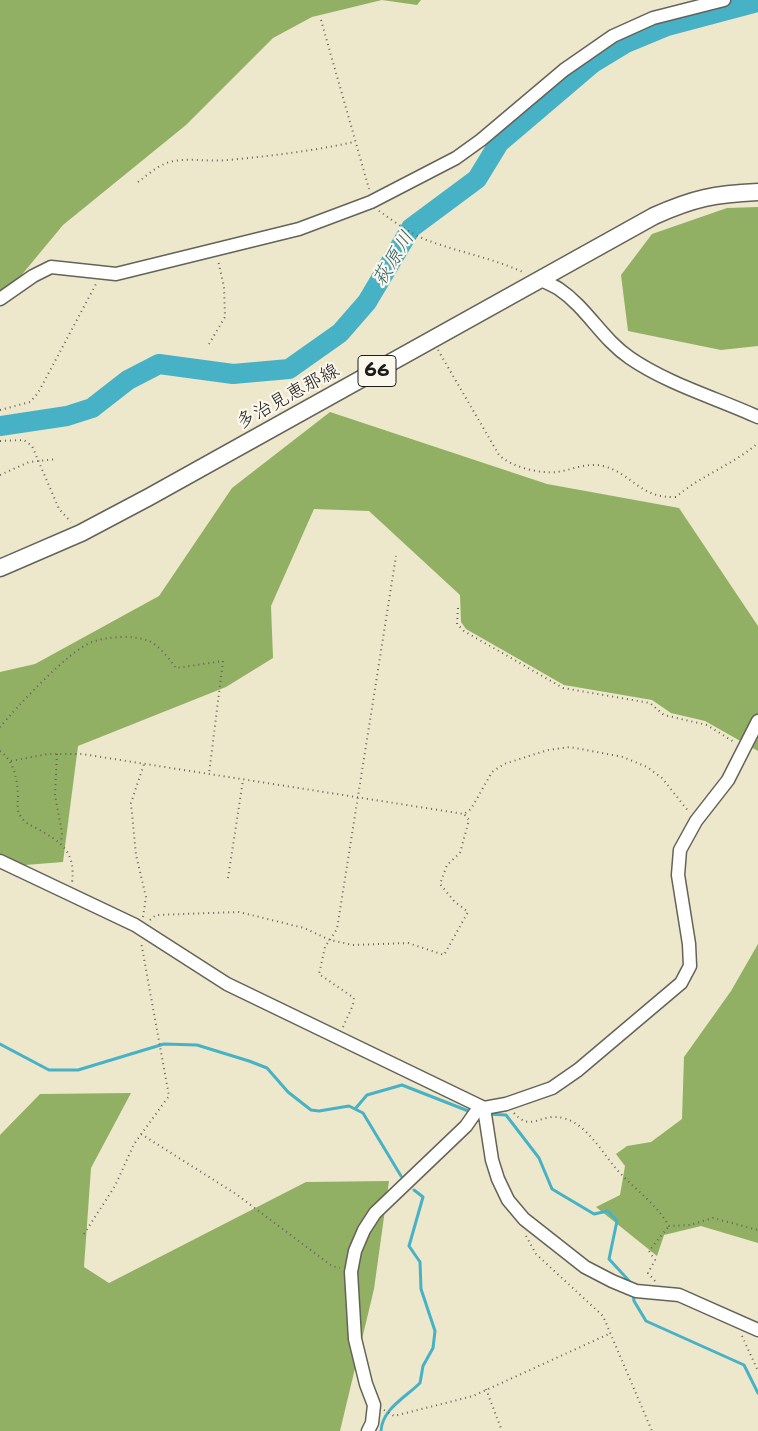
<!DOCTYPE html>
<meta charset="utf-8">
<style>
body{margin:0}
canvas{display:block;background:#ede7cb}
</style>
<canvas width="758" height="1431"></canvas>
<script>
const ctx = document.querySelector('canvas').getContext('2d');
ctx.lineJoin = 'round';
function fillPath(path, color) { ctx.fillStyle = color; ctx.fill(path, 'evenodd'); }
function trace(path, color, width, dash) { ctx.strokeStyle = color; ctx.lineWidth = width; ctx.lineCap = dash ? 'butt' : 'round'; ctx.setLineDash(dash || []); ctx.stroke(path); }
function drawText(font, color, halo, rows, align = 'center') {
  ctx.font = font + ' "Shantell Sans","Klee One",sans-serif'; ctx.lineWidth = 4.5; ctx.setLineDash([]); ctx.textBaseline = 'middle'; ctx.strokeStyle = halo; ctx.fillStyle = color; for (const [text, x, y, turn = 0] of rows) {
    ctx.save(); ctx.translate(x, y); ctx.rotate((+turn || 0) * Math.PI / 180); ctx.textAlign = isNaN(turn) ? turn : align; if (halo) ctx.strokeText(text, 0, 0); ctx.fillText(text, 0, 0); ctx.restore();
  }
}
fillPath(new Path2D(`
 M0,0h421l-4,5 -35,-5 -70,17 -39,21 -87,87 -123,100 -63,76z
 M758,207v139l-37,4 -93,-19 -7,-56 31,-41 75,-26z
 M330,412l217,72 132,24 79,118v125l-53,-30 -34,-8 -19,-13 -88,-15 -98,-56 -5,-7 -1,-27 -91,-84 -55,-2 -43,97 2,52 -47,29 -148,59 -15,116 -63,5v-195l35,-8 124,-68 73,-108z
 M758,944v299l-57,-17 -37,9 -7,21 -61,-49 24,-12 5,-29 -9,-12 11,-8 24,-4 31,-23 2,-62 47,-66z
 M131,1093l-40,75 -7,99 25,16 197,-101 83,-1 -15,108 -34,142h-340v-296l40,-41z`), '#92b063');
trace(new Path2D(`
 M0,1044l49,26h29l86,-26 33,1 52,16 18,7 21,24 23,18 8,1 30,-5 14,7 38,63
 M355,1109l12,-14 35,-10 69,27
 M487,1114l19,1 33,43 13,31 42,25 14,-3 9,10 -8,38 23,25
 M633,1293l1,8 12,20 98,44 14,28
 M381,1431c1,-22 25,-34 39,-48l3,-17 10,-18 2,-17 -14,-42 -1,-27 -11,-16 14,-49 -9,-7`), '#47b2c6', 3);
trace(new Path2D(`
 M0,426l67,-10 25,-8 36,-28 31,-16 74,10 56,-5 51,-36 27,-31 44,-74 66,-49 22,-36 94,-80 33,-20 41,-17 91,-24`), '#47b2c6', 20);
const minor = new Path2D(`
 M539,279c6,3 14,6 20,10 28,19 43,50 71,69 38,26 86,40 128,59
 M0,299l33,-23 18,-9 65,7 183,-45 72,-27 85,-44 25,-18 83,-70 49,-34 40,-18 71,-18
 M0,861l135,64 92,59 257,124 22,-4 46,-16 26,-18 103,-87 9,-17 -1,-22 -11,-69 2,-25 16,-29 32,-41 30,-59
 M484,1108l8,52 6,19 10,21 16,19 61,48 27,14 24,10 43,4 79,35
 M368,1431l4,-8 2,-18 -8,-21 -11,-45 -4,-67 4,-21 9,-21 11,-17 91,-87 14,-20`);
const major = new Path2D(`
 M0,568l81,-35 68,-36 505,-281c40,-18 61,-22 104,-24`);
trace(minor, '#656359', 15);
trace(major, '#656359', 19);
trace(new Path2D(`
 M321,20l48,169
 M138,182c11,-8 22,-19 36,-21 18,-3 36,1 54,-1 43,-4 84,-9 126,-18
 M379,211c16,11 34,25 53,31 31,11 63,17 93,31
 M209,344l16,-27 -1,-30 -6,-27
 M438,350l61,105c12,12 41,19 58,17 15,-2 30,-10 46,-6 29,7 37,33 73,31 25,-22 57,-32 82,-54
 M0,410l30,-8 8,-9 58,-109
 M0,441l24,-1 8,6 27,63 12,13
 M0,475l29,-13 28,-3
 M458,608l-1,16 7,7 99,57 87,15 14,12 43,10 27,17
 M0,727c18,-21 68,-76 92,-85 16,-6 42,-7 57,-1 11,5 20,18 27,27l47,-7 -14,113
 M0,751c14,10 17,27 18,44 0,8 -2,14 3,22 3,5 9,8 15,11 25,14 40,23 36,55
 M57,754l-2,41 7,38 -1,10
 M11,761l37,-7h34l382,60 7,-5 21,-37 12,-8 44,-14 22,-3 53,10 24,10 15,11 27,34
 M228,878l15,-98
 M143,917l3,-20 -10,-42 -5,-52 13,-39
 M150,920l6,-5 83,-3 65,16 26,12 23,5 55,-2 36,12 24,-43 -14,-11 -14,-17 7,-19 13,-12 9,-33 -5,-6
 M343,1027l10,-22 1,-7 -35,-24 6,-27 12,-18 59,-373
 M514,1113c17,20 27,-1 49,5 25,6 40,37 57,55 17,18 36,31 49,53l21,-1 23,-7 45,12
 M141,1134l95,60 96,72 8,2
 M84,1234l31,-48 19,-42 35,-48 -28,-154
 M526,1236l10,18 67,62 49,115
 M655,1281l-7,-8 7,-13 -6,-9 20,-25
 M742,1336l16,35
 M486,1389l16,42
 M384,1410l10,6 79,-20 138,-63`), '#656359', 2, [1, 4]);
trace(minor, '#fff', 12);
trace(major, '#fff', 16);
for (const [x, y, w] of [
 [377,371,38]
]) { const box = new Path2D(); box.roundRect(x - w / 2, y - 15.5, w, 31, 4); ctx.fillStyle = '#fbf7ec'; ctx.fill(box); trace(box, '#1c1c1c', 1); }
drawText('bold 18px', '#1c1c1c', null, [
 ["66",377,371]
]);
drawText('19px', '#1c1c1c', '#fbf7ec', [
 ["多治見恵那線",288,397,-29]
]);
drawText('italic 20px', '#2f6068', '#fbf7ec', [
 ["萩原川",394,259,-58]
]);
</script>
